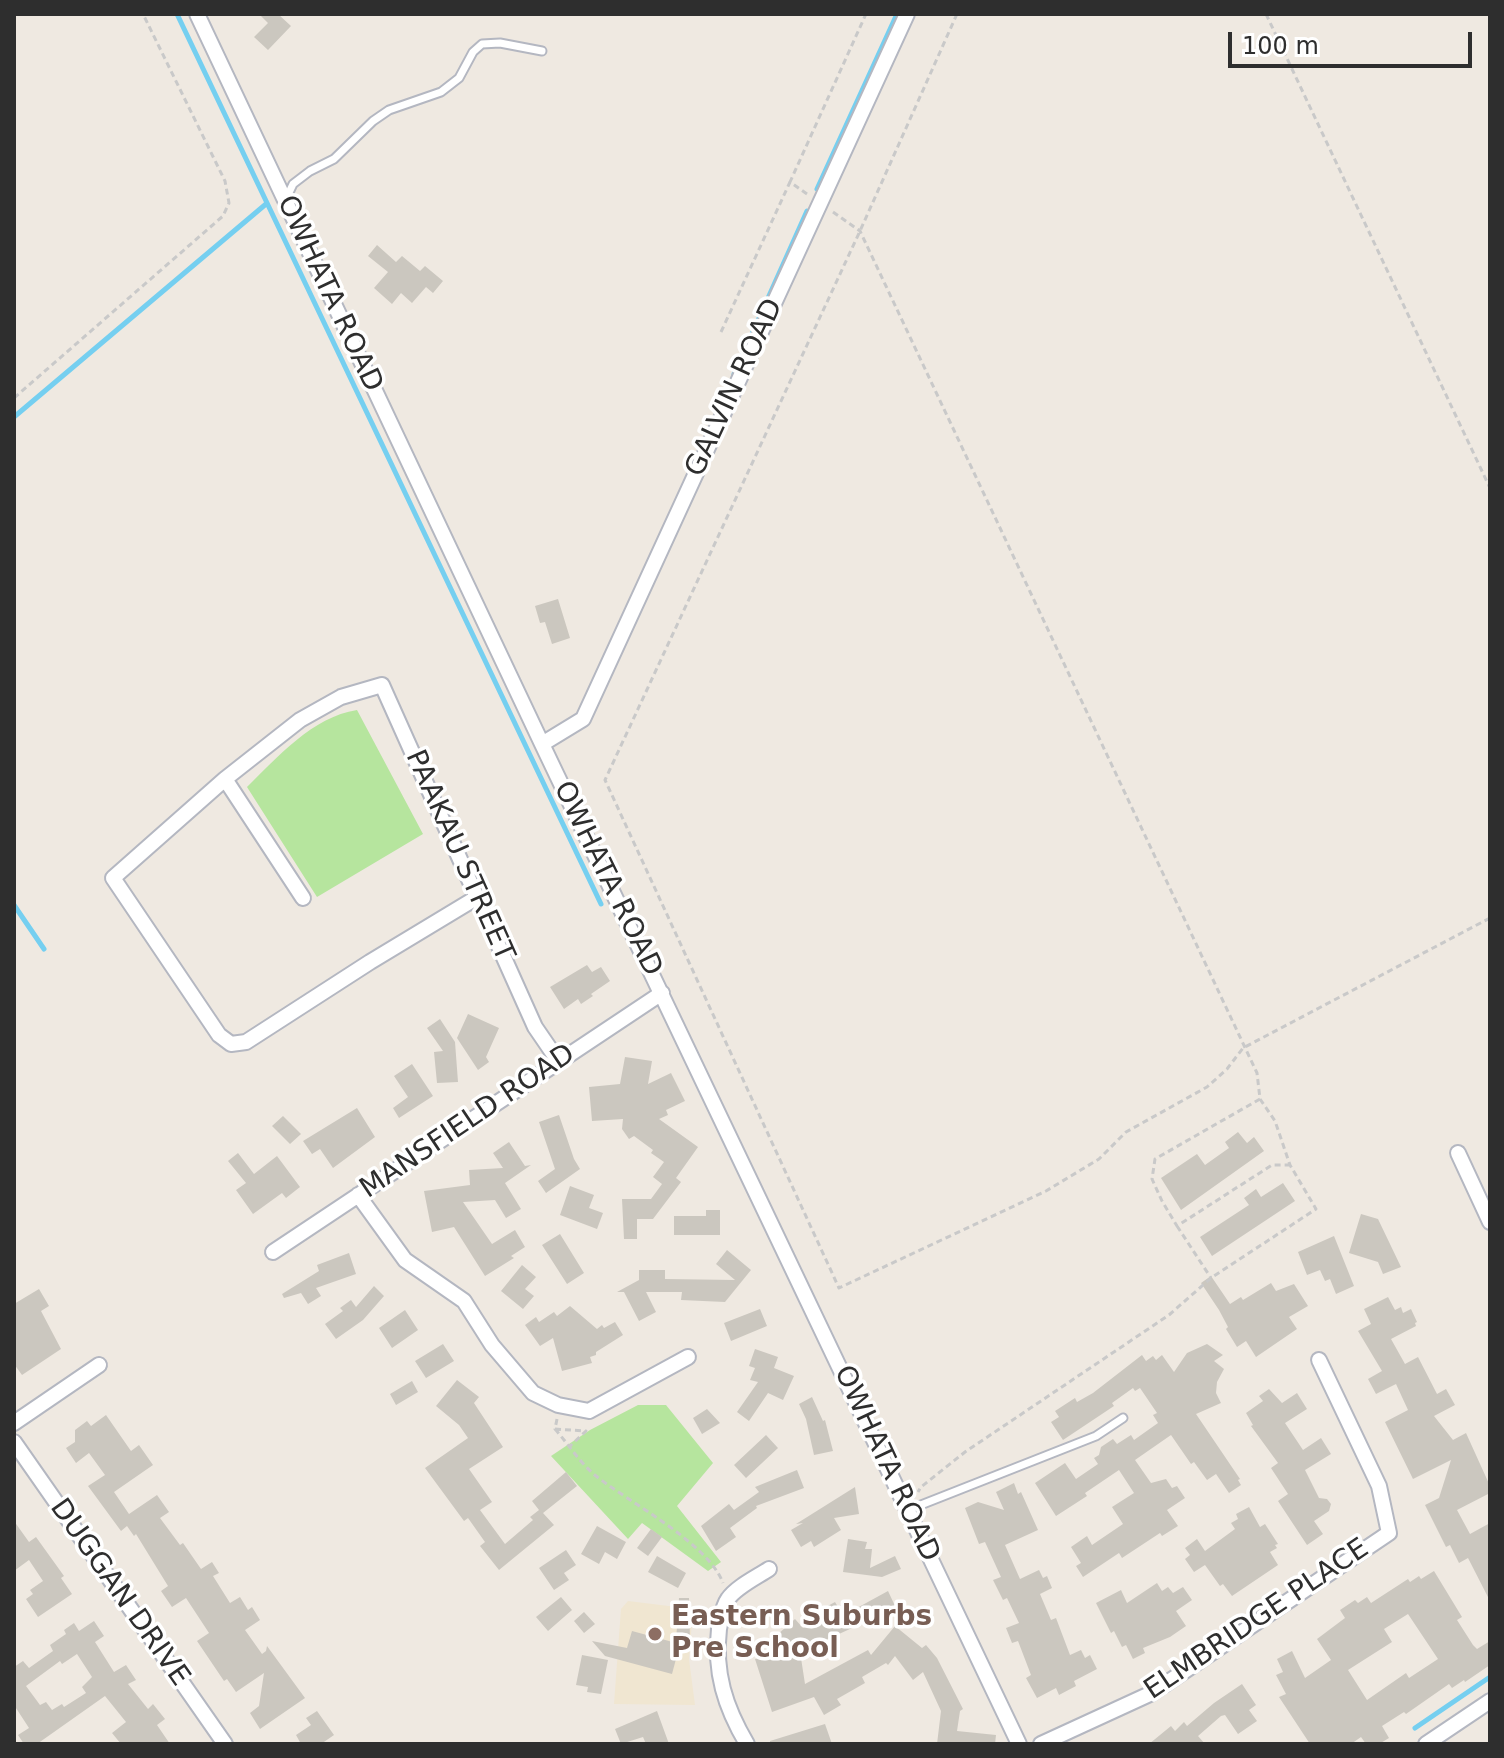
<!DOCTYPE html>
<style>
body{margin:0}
#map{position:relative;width:1504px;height:1758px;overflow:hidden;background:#efe9e1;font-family:"DejaVu Sans",sans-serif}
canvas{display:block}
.frame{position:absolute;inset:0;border:16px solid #2e2e2e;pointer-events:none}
.scale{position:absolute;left:1228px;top:32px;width:244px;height:36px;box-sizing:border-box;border:4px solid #2e2e2e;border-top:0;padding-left:10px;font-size:24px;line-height:28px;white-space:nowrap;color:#2e2e2e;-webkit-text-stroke:6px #fff;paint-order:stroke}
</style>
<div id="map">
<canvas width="1504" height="1758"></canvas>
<div class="frame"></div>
<div class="scale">100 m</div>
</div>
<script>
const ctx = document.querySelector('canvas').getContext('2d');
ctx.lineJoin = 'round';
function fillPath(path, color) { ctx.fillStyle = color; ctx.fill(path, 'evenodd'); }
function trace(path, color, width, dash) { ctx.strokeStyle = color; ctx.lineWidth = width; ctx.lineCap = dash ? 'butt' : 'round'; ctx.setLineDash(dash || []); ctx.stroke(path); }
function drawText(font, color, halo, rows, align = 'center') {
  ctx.font = font + ' "DejaVu Sans",sans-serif'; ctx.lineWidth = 7; ctx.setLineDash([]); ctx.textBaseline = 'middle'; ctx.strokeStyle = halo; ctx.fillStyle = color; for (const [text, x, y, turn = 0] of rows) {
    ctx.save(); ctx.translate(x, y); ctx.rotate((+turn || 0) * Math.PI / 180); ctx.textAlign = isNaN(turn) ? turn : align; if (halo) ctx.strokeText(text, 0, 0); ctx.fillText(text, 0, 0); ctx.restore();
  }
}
fillPath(new Path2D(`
 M628,1601l65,8 -4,50 6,46 -81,-1 7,-95z`), '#f0e6d1');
fillPath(new Path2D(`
 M357,710l66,124 -106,63 -70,-110c31,-30 65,-70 110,-77z
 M638,1405h28l47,58 -36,43 44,56 -13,9 -66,-48 -14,16 -77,-83 39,-26z`), '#b6e59e');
trace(new Path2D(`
 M177,14l424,890
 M817,189l80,-175
 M734,374l73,-163
 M14,417l252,-213
 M14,905l30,44
 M1415,1728l75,-51`), '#75cff0', 5);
fillPath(new Path2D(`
 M259,14h19l13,12 -23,24 -14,-13 14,-14z
 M377,245l19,17 6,-6 18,15 5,-5 18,15 -10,12 -7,-6 -14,16 -11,-10 -9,11 -18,-16 14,-16 -20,-16z
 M558,599l12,39 -18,6 -7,-22 -5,1 -5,-17z
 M587,965l5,7 9,-5 9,14 -19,13 2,2 -12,8 -3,-5 -14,10 -14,-22z
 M468,1014l31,14 -13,29 3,5 -11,8 -21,-32z
 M440,1019l15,23 3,40 -21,1 -3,-31 9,-1 -16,-23z
 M625,1057l27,4 -4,23 23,-11 14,28 -19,9 2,5 -9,4 39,28 -22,31 5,4 -28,37h-16v20h-13l-2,-40h29l11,-15 -9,-7 11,-15 -13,-9 2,-3 -19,-14 -5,3 -7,-10 1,-10 -31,2 -3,-34 31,-3z
 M412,1064l21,32 -34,22 -6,-10 15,-11 -14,-21z
 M357,1108l18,29 -42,31 -13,-19 -8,5 -9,-13z
 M559,1115l15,44 6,10 -34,24 -8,-12 17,-12 -16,-47z
 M283,1116l18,18 -11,10 -18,-18z
 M1238,1132l9,11 7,-6 10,14 -83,59 -20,-32 36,-24 8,11 24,-17 -4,-6z
 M509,1142l16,24 6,-1 -26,18 16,26 -15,9 -11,-18 -32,2 29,42 23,-14 10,17 -14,9 3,2 -29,18 -31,-49 -22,5 -8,-41 46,-6 -1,-15 34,-2 -10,-15z
 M238,1153l16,21 23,-18 23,31 -14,11 -4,-5 -29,21 -17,-24 10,-7 -18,-22z
 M1283,1183l12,18 -83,55 -12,-19 49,-32 -5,-7 12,-9 5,8z
 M570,1186l24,9 -5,13 14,5 -6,16 -37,-14z
 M706,1210h14v25h-46v-19h32z
 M1361,1214l17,5 23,48 -18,7 -5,-12 -29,-9z
 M560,1234l24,39 -17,11 -25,-39z
 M1334,1236l20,50 -18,8 -6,-15 -5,2 -5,-11 -13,5 -9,-23z
 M727,1250l24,20 -26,32 -44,-2 1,-8h-36l10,20 -17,9 -15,-29h-7l22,-12v-10h26v9l70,1 -19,-16z
 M349,1253l7,21 -40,14 5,8 -13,8 -7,-11 -17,5 -2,-4 37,-23 -2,-6z
 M522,1265l14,12 -11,12 9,7 -11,13 -22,-18z
 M1211,1276l19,28 11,-7 2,3 28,-17 5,8 18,-7 14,22 -19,11 8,12 -41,28 -10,-16 -9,6 -11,-18 2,-2 -9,-17 -18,-27z
 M374,1286l10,10 -21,24 -27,19 -11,-15 18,-13 -3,-3 11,-8 5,7z
 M39,1289l10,17 -8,5 20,38 -39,26 -8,-11v-60z
 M1388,1297l7,13 6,-3 2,6 8,-4 6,13 -2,1 1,3 -25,13 14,25 13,-7 19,37 9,-5 9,16 -21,11 19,24 13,-7 24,53v7l-33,17 13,24 20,-11v78l-22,-43 -9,5 -9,-18 -4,2 -21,-42 14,-7 12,-38 -38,19 -28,-57 23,-12 -12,-26 -20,10 -8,-15 14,-8 -24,-40 13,-7 -7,-15z
 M570,1306l27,23 5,-4 2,3 11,-6 8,13 -27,17v3l-6,2 2,6 -30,8 -9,-33 -13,8 -15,-21 11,-8 3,5 15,-10 3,4z
 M760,1309l7,17 -36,15 -7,-18z
 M405,1310l13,20 -26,18 -13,-20z
 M443,1344l11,17 -28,17 -11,-17z
 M1207,1344l16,11 -9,6 10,8 -7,13 -1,11 5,10 -25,11 44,65 -2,1 3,5 -12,8 -13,-19 -9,6 -13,-18 -3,2 -20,-29 -36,25 16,23 15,-4 6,9 5,-2 8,12 -18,12 11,16 -16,10 -2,-3 -38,25 -3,-5 -36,24 -7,-11 5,-3 -10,-16 16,-11 5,9 31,-21 -11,-17 22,-14 -15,-23 -34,23 2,3 -31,20 -21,-33 30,-20 11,16 22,-15 -4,-6 5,-3 2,-8 12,-8 4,5 14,-9 3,5 24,-17 -5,-8 4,-2 -17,-25 -5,3 -2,-3 -21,15 2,3 -51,34 -12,-18 8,-5 -4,-6 20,-13 2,4 16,-9 49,-38 4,6 7,-5 3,4 6,-5 12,17 13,-19z
 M755,1349l23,8 -4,11 20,8 -11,24 -15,-7 -19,28 -12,-9 21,-30 -8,-2 5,-12 -6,-2z
 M457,1380l22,17 -5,6 29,44 -34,22 23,33 -12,8 25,34 28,-24 -3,-3 9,-7 -7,-9 34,-29 11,14 -34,27 11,12 -55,45 -19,-24 5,-4 -17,-24 -4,3 -39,-53 43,-30 -9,-13 -23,-19z
 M412,1381l6,11 -22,13 -6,-11z
 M1269,1389l13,14 15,-10 10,16 -22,14 18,27 18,-12 10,16 -26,16 14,28 8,1 4,5 -2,7 -15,10 9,13 -16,11 -29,-44 10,-7 -17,-26 7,-5 -27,-37 2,-1 -7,-12 17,-12 -4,-5z
 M812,1397l11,24 2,-1 8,31 -19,4 -8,-36 -7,-15z
 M707,1409l13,14 -18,11 -9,-16z
 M106,1415l25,36 8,-6 14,20 -39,27 15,22 28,-19 12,17 -9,6 20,27 3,-2 18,26 11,-7 7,11 -6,3 17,27 10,-6 8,13 4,-3 8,13 -15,10 17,24 4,-3 1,-5 38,52 -45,31 -10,-16 9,-7 5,-33 -28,19 -9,-13 -3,2 -27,-40 12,-8 -23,-35 -14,9 -11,-16 7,-5 -32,-52 -2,2 -7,-10 -6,5 -33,-45 17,-11 -16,-22 -13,10 -10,-15 9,-6v-12l12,-9 4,5z
 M766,1435l12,13 -32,30 -12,-13z
 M797,1470l7,18 -48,18 1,2 -27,20 6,9 -20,14 -15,-25 28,-22 5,6 25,-18 -4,-5z
 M1014,1483l4,11 3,-2 17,38 -33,15 15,34 19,-9 4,8 4,-2 5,12 -12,6 11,26 5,-2 14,37 11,-5 4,8 5,-3 7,14 -23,12 2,5 -17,9 -3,-7 -19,10 -11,-20 5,-3 -13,-34 -6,2 -6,-15 13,-5 -12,-25 -4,2 -10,-20 8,-3 -16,-35 -6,2 -14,-36 13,-6 26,8 -8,-18z
 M855,1487l4,27 -25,4 7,12 -27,17 -3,-6 -10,6 -10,-17 12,-7 -7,1z
 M1249,1507l11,20 5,-3 13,20 -3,1 2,3 -7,4 8,13 -46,31 -9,-12 -3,2 -15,-21 -11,7 -9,-13 5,-4 -5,-7 12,-9 8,12 30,-22 -4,-6 7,-4 -2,-5z
 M14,1521l15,21 7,-5 28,39 -3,2 11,16 -34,23 -12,-18 7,-5 -3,-4 13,-9 -14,-21 -15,11z
 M597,1526l29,16 -9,17 -12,-7 -6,12 -18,-10z
 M651,1529l11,8 -14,19 -11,-8z
 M848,1539l19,3 -2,7h7l-2,19 25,-12 6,13 -19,8 -39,-5z
 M566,1550l10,15 -12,8 5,7 -15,10 -15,-22z
 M657,1556l29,17 -8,15 -30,-16z
 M1434,1571l28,46 -5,3 16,25 4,4 13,-8v24l-25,17 -1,-2 -12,8 -3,-4 -43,30 -2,-2 -22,14 7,12 -10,6h-13l-5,-7 -10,7h-41l-31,-47 7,-3 -10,-19 7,-3 -6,-13 15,-8 13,27 26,-18 -14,-21 28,-21 -5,-8 15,-10 3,3 9,-6 4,6 37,-24 2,3 9,-6 2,3zM1408,1614l30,45 -29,19 -3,-5 -39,27 -19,-30 44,-28 -8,-13z
 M1157,1583l5,8 6,-4 5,6 10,-6 9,13 -16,11 10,15 -16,11 -27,11 2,5 -12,6 -7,-14 -4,2 -8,-16 -3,2 -15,-30 25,-13 6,13z
 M888,1591l8,17 -79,36 -16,14 4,26 63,-34 3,5 24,-29 27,22 4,-3 11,13 26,51 -3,2 -3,20 39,4 -1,9h-58l4,-33 -18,-39 -10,8 -18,-24 -7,9 -2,-2 -24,14 3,6 -28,16 4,6 -17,10 -10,-18 -42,15 -17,-53 6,-1 20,-19 -4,-4 18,-16 8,9 25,-12 -4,-8 11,-6 3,5 3,-2 5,9z
 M561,1597l11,13 -24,21 -12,-14z
 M679,1598h10l1,43h-14z
 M584,1612l11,12 -11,9 -10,-12z
 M94,1621l10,15 -9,6 19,30 12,-7 10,15 -8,4 20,25 5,-5 12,15 -8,6 13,19h-49l-9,-11 14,-11 -21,-26 -68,48h-13l-6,-9 11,-7 -15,-23v-38l9,-6 6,7 24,-17 -3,-6 16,-11 -2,-4 10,-7 5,8zM77,1654l15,23 -10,10 4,6 -22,14 -2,-3 -10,6 -6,-8 -6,3 -14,-19 34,-25 2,3z
 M632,1631l48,13 -8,30 -67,-18 -13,-15 35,7z
 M582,1655l26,5 -7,34 -14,-2 1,-5 -12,-2z
 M1242,1684l14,21 -7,5 8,11 -19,13 -13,-19 -4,1 -23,20 7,8h-56l22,-18 4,5 9,-9 3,4 27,-23z
 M317,1711l17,24 -13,9h-20l-5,-9 15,-10 -5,-7z
 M657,1711l12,33h-23l-3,-7 -22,7 -6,-15z
 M825,1724l7,20h-62v-3z`), '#cbc7bf');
const lane = new Path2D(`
 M286,199l7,-15 17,-13 24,-12 39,-38 16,-11 52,-18 18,-14 14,-26 9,-8 18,-1 42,8
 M908,1510l188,-74 27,-18`);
const street = new Path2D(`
 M197,14l345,730 477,1000
 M542,744l41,-25 324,-705
 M225,779l78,119
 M476,898l-106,64 -124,80 -15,2 -12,-9 -106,-157 112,-99 75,-59 41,-23 41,-12 153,342 24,35
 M1458,1153l32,69
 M358,1195l47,65 59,41 28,44 41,48 25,12 31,6 99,-54
 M273,1252l389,-259
 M14,1423l85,-58
 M14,1442l211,302
 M747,1744c-22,-37 -33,-72 -28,-115 2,-9 3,-22 9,-30 8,-12 29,-22 41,-30
 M1041,1744l111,-51 237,-160 -10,-47 -60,-126
 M1426,1744l64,-43`);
trace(lane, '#b4b7c1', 11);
trace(street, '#b4b7c1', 18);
trace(new Path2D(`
 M957,14l-97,217 -255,549 234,508 207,-97 53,-32 27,-27 81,-45 20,-18 16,-21 247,-130
 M1266,14l224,474
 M807,194l-17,-12 76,-168
 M833,212l27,19 397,842 3,26 15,22 15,44 26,44 -105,69 -42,37 -204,137 -44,35 -3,5
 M721,332l69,-150
 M14,398l209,-182 6,-13 -4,-22 -82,-167
 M1260,1099l-105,60 -3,20 10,22 15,25 95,-61h18
 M1177,1226l34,52
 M557,1419l-2,10c14,16 25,34 41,47 34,27 112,67 127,107
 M555,1429l31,2 -17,16`), '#c9c9c9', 3, [6, 4]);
trace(lane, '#fff', 7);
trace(street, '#fff', 14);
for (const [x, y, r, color] of [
 [655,1634,8,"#8d6e63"]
]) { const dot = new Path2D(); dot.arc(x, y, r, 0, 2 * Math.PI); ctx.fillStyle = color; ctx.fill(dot); trace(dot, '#fff', 3); }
drawText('28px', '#2e2e2e', '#fff', [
 ["OWHATA ROAD",329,294,65],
 ["GALVIN ROAD",735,388,-65],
 ["PAAKAU STREET",459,856,66],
 ["OWHATA ROAD",607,879,64],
 ["MANSFIELD ROAD",468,1122,-34],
 ["OWHATA ROAD",886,1464,65],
 ["DUGGAN DRIVE",119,1593,55],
 ["ELMBRIDGE PLACE",1257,1620,-34]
]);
drawText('bold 28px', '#785e54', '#fff', [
 ["Eastern Suburbs",671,1618],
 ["Pre School",671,1650]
], 'left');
</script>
